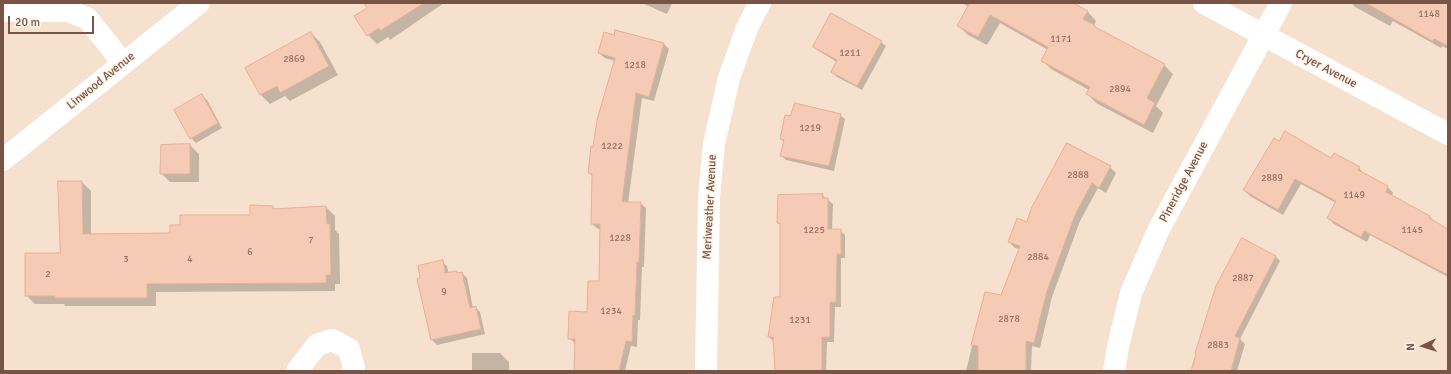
<!DOCTYPE html>
<style>
body{margin:0}
#map{position:relative;width:1451px;height:374px;overflow:hidden;background:#fef0e1;font-family:Signika,sans-serif}
canvas{display:block}
.frame{position:absolute;inset:0;border:4px solid #775446;pointer-events:none}
.north{position:absolute;left:1403px;top:326px;width:40px;height:40px;-webkit-text-stroke:3px #fff5e9;paint-order:stroke;rotate:266deg;font-size:11px;font-weight:700;line-height:16px;text-align:center;color:#775446}
.north::after{content:'';display:block;margin:auto;width:14px;height:18px;background:#775446;clip-path:polygon(50% 0,100% 100%,50% 72%,0 100%)}
.scale{position:absolute;left:8px;top:16px;width:86px;height:18px;box-sizing:border-box;border:2px solid #775446;border-top:0;padding-left:5px;font-size:12px;line-height:14px;white-space:nowrap;color:#775446;-webkit-text-stroke:3px #fff5e9;paint-order:stroke}
</style>
<div id="map">
<canvas width="1451" height="374"></canvas>
<div class="frame"></div>
<div class="north">N</div>
<div class="scale">20 m</div>
</div>
<script>
const ctx = document.querySelector('canvas').getContext('2d');
ctx.lineJoin = 'round';
function fillPath(path, color) { ctx.fillStyle = color; ctx.fill(path, 'evenodd'); }
function trace(path, color, width, dash) { ctx.strokeStyle = color; ctx.lineWidth = width; ctx.lineCap = dash ? 'butt' : 'round'; ctx.setLineDash(dash || []); ctx.stroke(path); }
function drawText(font, color, halo, rows, align = 'center') {
  ctx.font = font + ' Signika,sans-serif'; ctx.lineWidth = 3.5; ctx.setLineDash([]); ctx.textBaseline = 'middle'; ctx.strokeStyle = halo; ctx.fillStyle = color; for (const [text, x, y, turn = 0] of rows) {
    ctx.save(); ctx.translate(x, y); ctx.rotate((+turn || 0) * Math.PI / 180); ctx.textAlign = isNaN(turn) ? turn : align; if (halo) ctx.strokeText(text, 0, 0); ctx.fillText(text, 0, 0); ctx.restore();
  }
}
fillPath(new Path2D(`
 M3,3h1445v368h-1445z`), '#f6e1ce');
fillPath(new Path2D(`
 M365,3h79l-54,37 -2,-3 -11,7 -9,-9 1,-27z
 M642,3h30l-5,11z
 M962,3h109l17,9 8,9 -2,5 4,4 66,35 9,9 -17,32 7,7 -10,20 -57,-30 -8,-9 1,-4 -38,-21 -9,-9 6,-10 -48,-27 -13,22 -19,-10 -9,-9 10,-19z
 M1351,3h97v46l-6,-3 -1,2 -48,-27 -3,5 -35,-19z
 M311,33l9,9 18,33 -48,26 -5,-5 -15,8 -9,-9 -14,-27z
 M881,42l5,4 -24,44 -25,-13 -5,-5 5,-10 -18,-11 -5,-5z
 M663,43l6,6 -15,52 -12,-3 -14,105h12l6,5 -2,59h-2l-2,53h-2l-1,27 -6,-1 -6,25h-50l1,-27 -7,-6 19,-25 12,-31 1,-53h-3l-6,-5 1,-48 -4,-3 26,-112 -10,-3 -6,-5z
 M202,96l5,4 15,28 -26,15 -5,-5z
 M840,115l5,4 -11,52 -48,-11 -5,-5 3,-12 -3,-4 10,-22z
 M1280,142l79,26 5,6 24,13 5,6 -1,3 38,21 5,5 13,9v46l-78,-42 -3,7 -33,-18 -6,-6 8,-15 -35,-19 -18,31 -33,-19 -6,-6z
 M190,145l9,9v28h-29l-9,-9z
 M1110,167l6,6 -10,20 -8,-5 -18,33 -28,76 -12,51 -8,-2 -1,25h-65l19,-78 17,3 18,-47 -5,-1 -6,-6 18,-19z
 M82,182l9,9v44l80,-1 10,-8 70,-10 21,-9 4,3 50,-3 9,9v14l4,4 1,50h-5v7l-179,1v14h-91l-1,-2h-29l-9,-9 35,-41z
 M822,195l11,9 -1,26h8l5,5v23h-4v49h-6l-1,35h-7l-1,29h-50l-2,-29 -5,-5 12,-39v-72l-3,-3z
 M1242,239l34,18 4,4 -40,78 5,5 -8,27h-45z
 M442,262l5,4 2,8 7,-2 2,2 4,-1 5,5 6,30 2,-1 5,5 5,22 -48,11 -5,-5 -13,-60z
 M472,353h28l9,9v9h-37z`), '#0003');
const building = new Path2D(`
 M364,3h60l-44,28 -1,-3 -12,8 -13,-20 13,-8z
 M968,3h105l15,8 -5,8 12,6v2l70,37 -18,34 8,5 -11,22 -58,-31 4,-7 -49,-26 7,-14 -58,-32 -12,22 -21,-11 12,-22z
 M1366,3h82v43l-14,-7 -1,2z
 M831,13l51,28 -25,45 -26,-14 6,-12 -24,-13z
 M615,30l49,13 -15,54 -13,-4 -14,109h19l-2,60h-2l-2,54 -2,-1 -1,27 -6,-1 -7,30h-45l1,-32h-7l1,-28 18,1 1,-31h11l1,-57h-9l1,-50 -4,-1 3,-27 2,1 4,-27 18,-62 -17,-5 6,-21 10,3z
 M311,32l18,34 -49,27 -3,-7 -17,9 -15,-27z
 M202,94l16,29 -28,16 -16,-29z
 M795,103l46,11 -12,52 -49,-10 4,-16 -4,-1 5,-24 5,1z
 M1285,131l46,27 3,-5 26,14 -2,3 30,16 -2,6 44,24 -1,2 19,11v46l-84,-44 -3,6 -34,-19 9,-17 -41,-22 -17,31 -35,-20 31,-52 5,3z
 M1067,143l44,23 -12,22 -7,-5 -17,32 -28,76 -13,52 -8,-2v30h-48v-25l-7,-1 14,-53 16,3 19,-49 -12,-4 9,-24 10,4 4,-13z
 M190,144v30h-30l1,-29z
 M58,181h24l1,53 87,-1v-8h10v-10h70v-10l23,1v3l53,-3 1,18h3l1,51h-5v8l-179,1v14h-92v-2h-30v-43h35z
 M823,194l-1,4h6v31h13v25h-4l-1,48h-6v35h-8v34h-47l-2,-34h-5l6,-40h6v-74h-3l1,-28z
 M1242,238l34,18 -41,80 5,2 -9,33h-40l5,-17 -1,-1 21,-67z
 M443,260l2,13 11,-2 1,2 5,-1 8,36 6,-2 5,23 -50,11 -14,-61 3,-1 -2,-12z`);
fillPath(building, '#f6cbb6');
trace(building, '#eaaf95', 1);
trace(new Path2D(`
 M1204,3l244,131
 M3,11h66l19,8 35,44
 M297,371l20,-26 15,-5 17,9 5,19 -2,3
 M706,371l3,-174 5,-53 15,-66 18,-50 13,-25
 M1114,371l4,-24 13,-54 28,-64 122,-226`), '#fff', 22);
trace(new Path2D(`
 M3,160l196,-157`), '#fff', 22);
drawText('10px', '#977262', null, [
 ["1148",1429,14],
 ["1171",1061,39],
 ["1211",850,53],
 ["2869",294,59],
 ["1218",635,65],
 ["2894",1120,89],
 ["1219",810,128],
 ["1222",612,146],
 ["2888",1078,175],
 ["2889",1272,178],
 ["1149",1354,195],
 ["1225",814,230],
 ["1145",1412,230],
 ["1228",620,238],
 ["7",311,240],
 ["6",250,252],
 ["2884",1038,257],
 ["3",126,259],
 ["4",190,259],
 ["2",48,274],
 ["2887",1243,278],
 ["9",444,292],
 ["1234",611,311],
 ["2878",1009,319],
 ["1231",800,320],
 ["2883",1218,345]
]);
drawText('12px', '#775446', '#fff5e9', [
 ["Cryer Avenue",1326,69,28],
 ["Linwood Avenue",101,81,-39],
 ["Pineridge Avenue",1184,182,-62],
 ["Meriweather Avenue",710,207,-87]
]);
</script>
